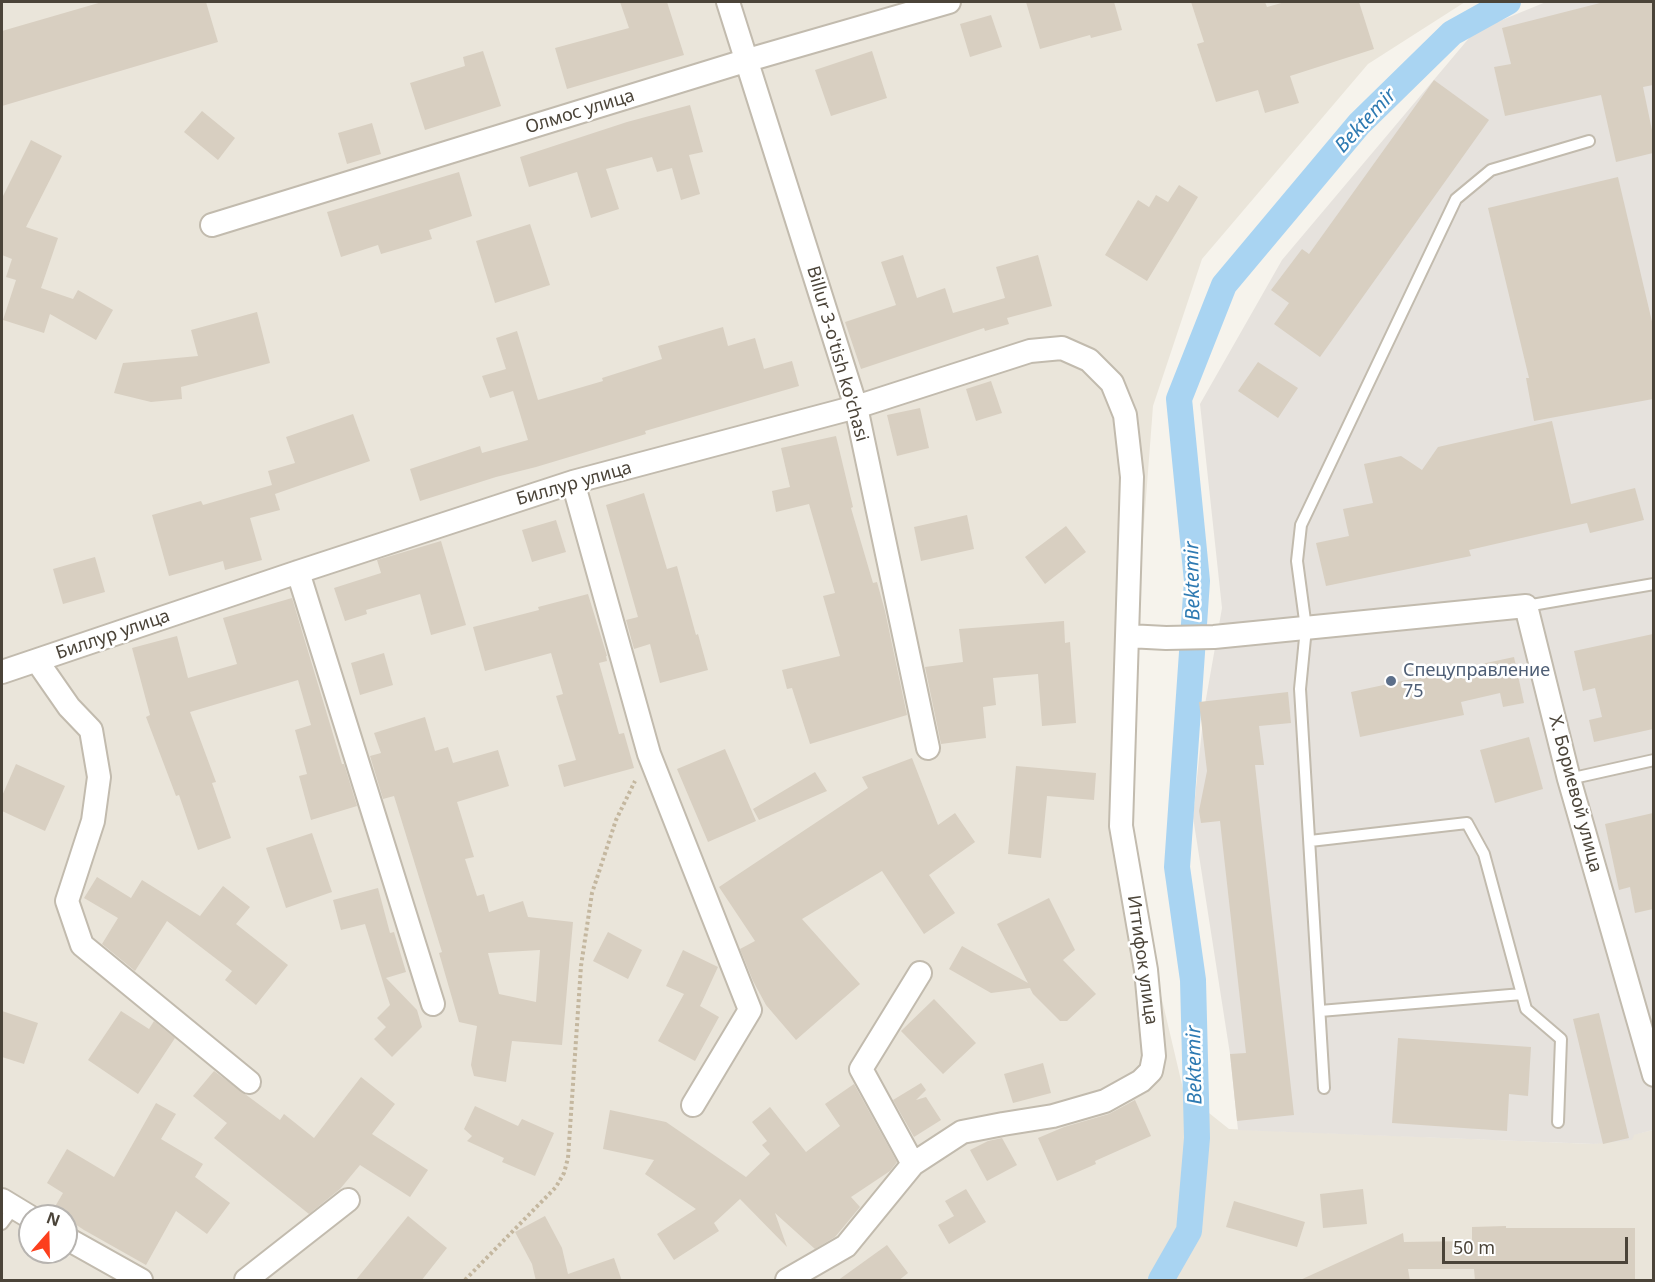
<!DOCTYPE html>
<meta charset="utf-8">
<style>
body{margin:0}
#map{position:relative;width:1655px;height:1282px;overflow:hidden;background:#f6f3ec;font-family:"Noto Sans",sans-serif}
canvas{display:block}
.frame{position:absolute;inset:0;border:3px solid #4b4439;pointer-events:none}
.north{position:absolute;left:18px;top:1204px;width:60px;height:60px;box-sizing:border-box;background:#fff;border:2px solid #b7b4b0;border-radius:50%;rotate:20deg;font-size:16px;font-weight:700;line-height:24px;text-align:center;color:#4b4439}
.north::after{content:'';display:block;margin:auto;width:21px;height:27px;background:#fc3f1d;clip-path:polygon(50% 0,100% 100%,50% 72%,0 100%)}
.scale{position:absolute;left:1442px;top:1237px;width:186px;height:27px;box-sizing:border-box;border:3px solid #4b4439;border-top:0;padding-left:8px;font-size:18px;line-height:21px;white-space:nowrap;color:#4b4439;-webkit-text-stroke:4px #fff;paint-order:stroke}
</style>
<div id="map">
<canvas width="1655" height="1282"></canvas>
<div class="frame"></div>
<div class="north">N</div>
<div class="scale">50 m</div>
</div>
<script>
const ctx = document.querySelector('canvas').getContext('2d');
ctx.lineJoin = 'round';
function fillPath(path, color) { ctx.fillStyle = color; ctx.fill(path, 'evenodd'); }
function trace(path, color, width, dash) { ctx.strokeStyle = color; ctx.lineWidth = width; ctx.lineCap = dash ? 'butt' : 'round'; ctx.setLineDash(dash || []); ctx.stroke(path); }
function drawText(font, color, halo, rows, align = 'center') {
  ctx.font = font + ' "Noto Sans",sans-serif'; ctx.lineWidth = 5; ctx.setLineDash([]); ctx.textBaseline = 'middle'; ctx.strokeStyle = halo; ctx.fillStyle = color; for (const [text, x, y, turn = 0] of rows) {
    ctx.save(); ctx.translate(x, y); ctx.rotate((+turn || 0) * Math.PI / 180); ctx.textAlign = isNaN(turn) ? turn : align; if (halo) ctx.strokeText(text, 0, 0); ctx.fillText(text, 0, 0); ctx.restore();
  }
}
fillPath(new Path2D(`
 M2,2h1463l-97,62 -166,195 -49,147 -32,420 63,267 45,36 365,15 59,-14v150h-1651zM30,1216h36v36h-36z`), '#eae5da');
fillPath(new Path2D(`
 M1546,2h107v1128l-19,5 -2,5 -38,4 -356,-14 -8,-76 -37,-237 11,-107 18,-102 -22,-204 82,-144 193,-229z`), '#e6e2dd');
trace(new Path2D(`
 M1161,1280l28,-49 8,-93 -4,-158 -16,-113 20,-286 -18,-182 45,-114 135,-161 93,-91 56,-31`), '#a9d4f2', 26);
fillPath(new Path2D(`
 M102,2h104l12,40 -216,64v-75z
 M620,2h47l17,53 -117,34 -12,-41 74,-20z
 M1026,2h88l8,28 -31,8 -1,-3 -50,14z
 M1191,2h74l2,5 18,-5h74l15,47 -84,27 9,27 -34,10 -7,-23 -42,12 -19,-58 7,-2z
 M1604,2h49v83l-10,2 10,48v18l-37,9 -15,-67 -96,21 -11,-49 17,-3 -9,-36z
 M991,15l11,32 -32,10 -10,-33z
 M483,51l18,55 -76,24 -15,-47 55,-17 -2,-9z
 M872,51l15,47 -56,18 -16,-46z
 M1434,80l55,40 -169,237 -46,-33 15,-21 -18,-13 31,-41 7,5z
 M690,105l13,47 -14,3 11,39 -19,6 -9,-32 -15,4 -5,-15 -46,12 13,40 -28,9 -14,-46 -48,15 -9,-30 107,-35z
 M202,111l33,27 -17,22 -34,-28z
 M372,123l9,31 -34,10 -9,-31z
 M31,140l31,16 -36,71 32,11 -17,50 32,11 5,-9 35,20 -17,30 -46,-26 -6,19 -41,-13 13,-40 -10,-3 6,-18 -10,-4v-57z
 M459,172l13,44 -43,14 3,9 -51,15 -3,-9 -37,12 -14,-45z
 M1618,177l35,149v73l-119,22 -8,-43h3l-41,-170z
 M1179,185l19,12 -51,84 -42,-26 33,-55 11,7 7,-12 12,7z
 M530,224l20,61 -55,18 -19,-62z
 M903,255l14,43 28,-10 8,25 52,-15 -9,-31 42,-12 14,51 -45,12 2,6 -24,7 -1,-3 -123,41 -16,-47 51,-17 -15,-43z
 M257,312l13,51 -89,24 1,12 -31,3 -37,-9 9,-30 75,-7 -7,-26z
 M723,327l5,19 27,-8 9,31 28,-8 7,25 -154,45 1,3 -110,33 -40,10 -76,24 -10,-32 70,-23 2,7 46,-13 -15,-49 -23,7 -8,-22 24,-7 -10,-31 21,-7 21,69 65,-19 -1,-3 60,-19 -4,-13z
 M1258,362l40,26 -20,30 -40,-27z
 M991,381l11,32 -26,8 -10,-32z
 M920,408l9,40 -32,8 -10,-41z
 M353,414l17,47 -95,33 5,16 -30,8 12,42 -37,10 -2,-9 -54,15 -17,-61 49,-14 2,4 69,-20 -4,-14 27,-8 -9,-26z
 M1552,421l19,83 64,-16 9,32 -54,13 -3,-10 -118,27 2,6 -145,30 -10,-43 33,-7 -6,-27 30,-6 -9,-39 37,-8 21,14 16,-23z
 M836,436l17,71 -2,1 22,75 4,-1 8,29 22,104 -97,29 -18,-56 -5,1 -5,-19 58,-14 -17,-60 12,-3 -26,-89 -33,8 -4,-21 18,-4 -9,-39z
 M644,493l23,76 10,-3 19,69 2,-1 10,36 -48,13 -10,-39 -16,5 -8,-29 12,-3 -32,-112z
 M967,515l7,34 -53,12 -7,-34z
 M556,520l10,32 -34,10 -10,-32z
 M1066,526l20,26 -41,32 -20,-27z
 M441,541l25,84 -35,10 -11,-41 -54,16 1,4 -22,7 -11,-33 47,-15 -4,-13z
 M95,557l10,35 -42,12 -10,-35z
 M588,594l19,62h-1l1,5 -8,2 20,71 5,-1 10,35 -70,19 -6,-22 18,-5 -20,-64 7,-2 -12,-41 -66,18 -12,-44 66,-17 -1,-3z
 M292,598l50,166h2l13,42 -46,14 -12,-44 8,-2 -12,-44 16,-5 -13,-45 -108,32 26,70 -4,1 19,55 -33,12 -19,-55 -3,1 -30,-79 4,-2 -18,-67 45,-12 11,42 49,-14 -14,-46z
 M1064,621l1,22 5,-1 6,81 -34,3 -4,-52 -45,4 3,27 -13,2 3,31 -45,6 -16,-77 38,-5 -4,-33z
 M1653,634v95l-59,13 -5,-22 13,-3 -7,-29 -12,3 -9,-40z
 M384,653l9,32 -33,10 -9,-32z
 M1514,657l10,46 -21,4 -3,-14 -39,9 3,13 -104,22 -9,-45z
 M1288,692l3,31 -32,3 5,39h-9l39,350 -57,6 -7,-67 16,-1 -26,-232 -19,2 -2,-12 8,-40 -8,-69z
 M425,717l10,34 13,-4 5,16 45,-13 11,36 -52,16 17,55 -9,2 12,37 7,-2 5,18 34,-11 5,16 45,5 -11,123 -50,-4 -6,41 -32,-6 -3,-11 6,-39 -18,-4 -20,-69 3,-1 -48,-156 -11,3 -13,-43 11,-3 -7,-20zM540,950l-4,52 -37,-8 -11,-41z
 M1529,737l14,52 -48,14 -15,-53z
 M725,749l31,72 -48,21 -31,-73z
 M912,758l26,67 17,-12 20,29 -46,33 26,38 -31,21 -42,-63 -80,48 58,65 -64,56 -30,-35 -13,-24 -13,-32 15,-8 -36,-54 149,-99 -6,-11z
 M16,764l49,22 -20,45 -43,-20v-15z
 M1016,766l80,7 -2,27 -47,-4 -6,62 -33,-4z
 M815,772l12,19 -68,29 -6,-11z
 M1653,813v96l-18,4 -5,-26 -11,3 -14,-66z
 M312,833l20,59 -46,16 -20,-60z
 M97,877l34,21 11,-18 58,36 23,-30 27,21 -14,17 52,41 -32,40 -31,-25 7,-9 -65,-50 -32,50 -33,-27 16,-26 -34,-20z
 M378,888l12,45 4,-1 12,40 -20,6 31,32 5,17 -30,30 -18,-18 12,-12 -9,-9 13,-13 -25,-81 -24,6 -8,-30z
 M1049,898l26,52 -12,10 33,34 -29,27h-7l-27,-27 -3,-6 -39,5 -42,-24 13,-23 66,37 -31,-59z
 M608,932l34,18 -14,29 -35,-18z
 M683,950l35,17 -18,39 19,11 -24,44 -37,-20 26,-47 -18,-8z
 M934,999l42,44 -33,31 -42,-43z
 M2,1011l36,12 -14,41 -22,-7z
 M121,1011l28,18 5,-8 21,17 -37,56 -50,-34z
 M1599,1013l30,125 -26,6 -30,-125z
 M1398,1038l133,9 -3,49 -19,-2 -2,37 -115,-8z
 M1043,1063l8,30 -38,10 -9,-29z
 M214,1071l66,49 4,-6 30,24 47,-61 34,27 -23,30 56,36 -18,27 -50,-32 -20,24 -31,25 -95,-76 13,-15 -34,-27z
 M921,1083l5,7 -10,10 10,-3 15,23 -27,17 -21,-37z
 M854,1084l43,78 -7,9 -39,26 9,10 -25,30 -20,12 -40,-36 12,34 -47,-48 -26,24 5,8 -45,29 -17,-26 39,-25 -51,-35 9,-14 -51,-11 7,-39 56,12 80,55 24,-23 -8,-9 5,-4 -15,-19 18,-15 36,45 34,-26 -15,-22z
 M1135,1100l16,36 -56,25 1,3 -39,17 -19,-43 26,-11 45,-13z
 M156,1103l20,11 -15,25 42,25 -8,13 35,26 -23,31 -31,-23 -30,54 -62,-35 -18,-12v-2l-13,-6 10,-17 -16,-10 20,-34 47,28z
 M475,1106l43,20 4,-7 32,14 -19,43 -33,-14 2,-4 -37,-17 5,-5 -8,-7z
 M1002,1138l15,27 -30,16 -17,-31 18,-9z
 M966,1189l20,33 -37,22 -11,-19 16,-9 -9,-15z
 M1363,1189l4,35 -44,4 -3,-34z
 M1234,1201l71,21 -8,25 -71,-20z
 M408,1216l39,32 -26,33h-66z
 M545,1216l17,32 6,26 46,-16 8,23h-86l-4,-17 -17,-32z
 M1506,1226v2h129v53h-160l-1,-12h-66l2,12h-112l105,-48 1,9 68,-1v-14z
 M887,1245l21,28 -10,8h-61z`), '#d8cfc1');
const service = new Path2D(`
 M1526,606l128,-22
 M1569,779l85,-19
 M1310,841l157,-18 17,31 42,155 35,30 -3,83
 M1320,1011l202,-17
 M1324,1088l-24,-399 6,-61 -9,-67 4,-36 155,-326 35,-29 98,-29
 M2,1224l12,-16`);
const minor = new Path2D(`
 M728,2l128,405 72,341
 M212,225l536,-165 201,-58
 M573,482l76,272 101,256 -57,95
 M298,572l135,432
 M1128,636l38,2 48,-1 312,-31 43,173 85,296
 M37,661l32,46 22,23 8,47 -6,44 -26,80 15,44 167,137
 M2,672l296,-100 275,-90 283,-75 174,-56 32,-3 27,12 23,23 13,32 7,62 -11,349 25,144 8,86 -3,15 -10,10 -36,20 -52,15 -50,8 -41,8 -49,32 -67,82 -59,34
 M913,1164l-52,-95 59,-96
 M2,1200l28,17
 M66,1238l75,42
 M246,1280l102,-80`);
trace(service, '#c2bbae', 14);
trace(minor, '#c2bbae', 26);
trace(new Path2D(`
 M465,1280l91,-93 8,-14 4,-15 13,-192 11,-73 24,-73 19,-39`), '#c4b79f', 4, [3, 3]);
trace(service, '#fff', 10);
trace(minor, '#fff', 22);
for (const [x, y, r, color] of [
 [1391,681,6,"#5c6f8a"]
]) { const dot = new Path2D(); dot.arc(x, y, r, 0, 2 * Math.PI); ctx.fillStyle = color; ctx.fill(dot); trace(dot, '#fff', 2); }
drawText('18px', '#4b4439', '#fff', [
 ["Олмос улица",580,112,-17],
 ["Billur 3-o'tish ko'chasi",837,354,74],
 ["Биллур улица",574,484,-16],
 ["Биллур улица",113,635,-19],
 ["Х. Бориевой улица",1575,794,75],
 ["Иттифок улица",1142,960,82]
]);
drawText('18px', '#4e5e75', '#fff', [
 ["Спецуправление",1403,671],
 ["75",1403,692]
], 'left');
drawText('italic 20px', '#2e7ab2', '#fff', [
 ["Bektemir",1366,121,-47],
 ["Bektemir",1193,581,-91],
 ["Bektemir",1195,1065,-91]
]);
</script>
